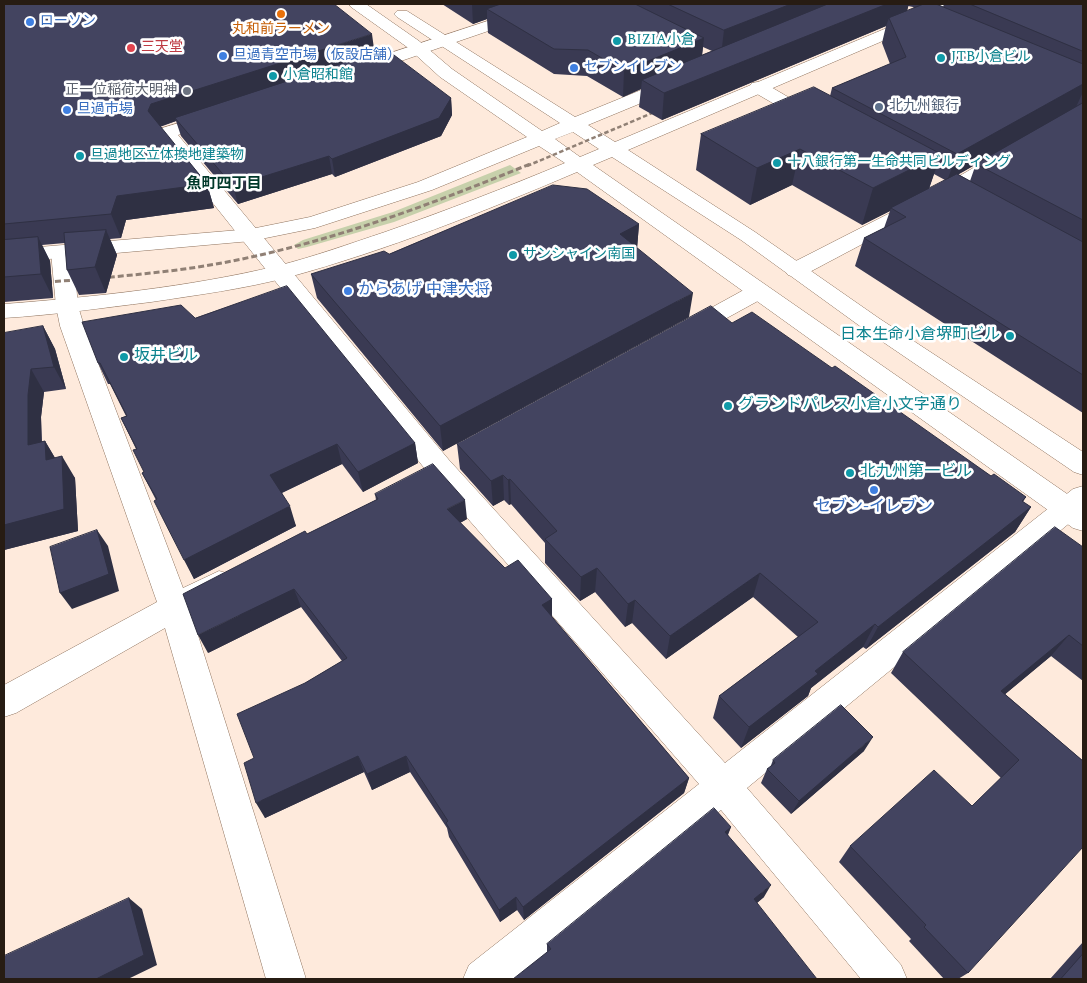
<!DOCTYPE html>
<meta charset="utf-8">
<style>
body{margin:0}
#map{position:relative;width:1087px;height:983px;overflow:hidden;background:#feeadc;font-family:Spectral,serif}
canvas{display:block}
.frame{position:absolute;inset:0;border:5px solid #271c13;pointer-events:none}
</style>
<div id="map">
<canvas width="1087" height="983"></canvas>
<div class="frame"></div>
</div>
<script>
const ctx = document.querySelector('canvas').getContext('2d');
ctx.lineJoin = 'round';
function fillPath(path, color) { ctx.fillStyle = color; ctx.fill(path, 'evenodd'); }
function trace(path, color, width, dash) { ctx.strokeStyle = color; ctx.lineWidth = width; ctx.lineCap = dash ? 'butt' : 'round'; ctx.setLineDash(dash || []); ctx.stroke(path); }
function drawText(font, color, halo, rows, align = 'center') {
  ctx.font = font + ' Spectral,"Noto Sans JP",serif'; ctx.lineWidth = 5; ctx.setLineDash([]); ctx.textBaseline = 'middle'; ctx.strokeStyle = halo; ctx.fillStyle = color; for (const [text, x, y, turn = 0] of rows) {
    ctx.save(); ctx.translate(x, y); ctx.rotate((+turn || 0) * Math.PI / 180); ctx.textAlign = isNaN(turn) ? turn : align; if (halo) ctx.strokeText(text, 0, 0); ctx.fillText(text, 0, 0); ctx.restore();
  }
}
fillPath(new Path2D(`
 M510,165l11,8 -127,49 -87,25 -9,2 -4,-4 9,-5 90,-28z`), '#c7d0ab');
const street = new Path2D(`
 M539,4h22l-3,3 -192,66h-12l-2,-4 2,-4z
 M758,82l6,1 55,32 3,4 -3,4 -6,1 -6,-1 -55,-32 -3,-4 3,-4z
 M215,112l6,1 3,4 -3,4 -43,14 271,325 276,303 348,-274 10,-3v26l-336,276 154,177 6,14h-46l-140,-169 -207,169h-51l6,-14 230,-181 -270,-310 -272,-341 2,-4z
 M1004,152l7,2 3,4 -3,4 -58,34 -149,79 -8,2 -8,-2 -3,-5 3,-5 151,-77 58,-34z
 M62,246l8,1 3,5 5,54 6,20 99,262 36,-17 11,3 4,9 -4,9 -39,21 115,366h-40l-101,-351 -149,85 -12,4v-32l153,-83 -97,-276 -4,-20 -5,-54 3,-5z
 M759,284l8,2 3,5 -3,5 -73,40 -8,3 -8,-3 -4,-5 4,-5 73,-40z`);
const secondary = new Path2D(`
 M349,4h17l53,37 33,28 90,62 18,-8 -163,-106 -3,-3 3,-3h10l168,106 93,-38 6,-1 6,1 3,4 -3,4 -92,38 27,17 329,-138h20l-2,3 -334,143 127,82 125,87 203,133v23l-9,-3 -210,-143 -123,-89 -129,-83 -19,8 490,340v26l-10,-3 -496,-356c-94,40 -190,78 -288,105 -45,12 -92,18 -138,25 -49,6 -98,13 -147,16v-14c90,-7 185,-17 273,-38 36,-9 72,-22 108,-34 60,-21 120,-44 180,-69l-26,-17 -107,44 -117,38 -64,13 -247,22v-13l247,-21 59,-12 108,-35 109,-45 -87,-60 -33,-30 -56,-40zM573,132l26,17 -19,8 -25,-18z`);
trace(street, '#8f735e', 1);
trace(secondary, '#8f735e', 1);
fillPath(street, '#fff');
fillPath(secondary, '#fff');
trace(new Path2D(`
 M527,166l137,-58`), '#908075', 2.5, [4.5, 2.5]);
trace(new Path2D(`
 M37,283c62,-5 124,-9 185,-20 106,-20 208,-58 308,-99`), '#908075', 3, [6, 3]);
fillPath(new Path2D(`
 M4,4l371,49 76,45 1,17 -11,21 -106,41 -3,-3 -94,30 -57,-68 -5,-15 -16,6 47,57 7,24 -88,12 -5,18 -11,1 7,16 -11,38 -27,2 -12,-25 -2,-27 -23,2 8,16 3,37 -49,4z
 M442,4h498l-2,1 5,2 1,-3h139v409l-228,-147 9,-28 20,-10 6,-17 -28,14 -70,-40 -42,20 -54,-35 5,-36 129,-38 2,-8 58,-24 -8,-21 4,-17 -224,94 -23,-13 2,-18 -18,8 -36,-21 -33,-2 -66,-41 -1,-14 -14,5zM908,6l5,1 1,1 -7,3zM703,47l9,4 -10,4zM976,164l-6,17 -12,-7 6,-3zM934,174l11,6 -16,9z
 M639,224l-2,24 52,69 -246,134 -126,-153 -6,-24 78,-20z
 M195,318l220,125 3,20 -55,29 -21,-28 -60,29 14,33 -102,53 -38,-79 -14,-27 2,-1 -8,-23 -15,-31 5,-2 -16,-32h-2l-10,-21z
 M732,323l100,45 159,108 35,21 -3,5 8,5 -16,25 -149,117 -3,-2 -52,41 -3,8 -67,52 -28,-30 6,-22 79,-59 -45,-40 -87,62 -34,-36 -7,4 -30,-35 -15,9 -35,-38v-20l-34,-39 -2,1 -5,-5 -11,6 -33,-37 -3,-25z
 M43,326l12,23 11,40 -22,3 -3,25 1,25 3,-1 10,17 20,20 3,53 -74,19v-217z
 M375,494l92,25 -7,4 45,45 47,31v18l137,161 -5,15 -160,127 -7,-10 -17,12 -51,-85 -2,-9 -37,-56 -38,18 -8,-18 -99,46 -11,-60 51,-75 37,-22 -41,-54 -93,46 99,-119 69,-34z
 M1083,547v134l-32,-25 -46,38 78,67 -115,212 -10,6h-14l-35,-38 2,-2 -72,-77 11,-16 122,-40 29,-28 -110,-105 12,-21z
 M864,751l-73,63 -30,-31 6,-14 3,-1 3,-8z
 M731,827l-3,8 36,62 -7,6 -210,49v-8z
 M1083,942v37h-33z`), '#3a3a53');
fillPath(new Path2D(`
 M472,4h62l-47,5v10l-14,5z
 M791,4h55l-125,52 3,-26z
 M887,4h22l-4,14h-16l-3,8 -224,94 2,-27z
 M372,34l3,22 -200,62 1,3 -18,6 -10,-16 3,-7z
 M704,38l-3,26 -59,16 -1,9 -18,8 1,-26z
 M1083,84v8l-7,15 -129,74 10,-27z
 M451,98l1,17 -11,21 -106,41 -3,-18z
 M800,149l-8,36 -42,20 7,-37z
 M941,154l-13,37 -37,17 -1,3 -28,14 11,-37z
 M329,156l3,18 -94,30 -5,-18z
 M207,184l7,24 -88,12 -5,18 -10,-24 6,-18z
 M639,224l-2,25 -17,-15z
 M106,230l11,25 -11,38 -11,-26z
 M38,237l12,24 3,37 -12,-24z
 M693,293l-4,24 -246,134 -3,-25z
 M43,326l12,23 11,40 -12,-22z
 M31,369l13,23 -3,25 1,50 -14,-22v-50z
 M45,441l13,22 -12,-3z
 M415,443l3,20 -55,29 -5,-20z
 M337,444l5,20 -65,31 -7,-20z
 M62,456l13,22 3,53 -74,19v-25z
 M503,475l1,25 -11,6 -2,-25z
 M510,479l1,25 -2,1 -1,-25z
 M465,500l2,19 -18,10 -2,-20z
 M290,506l6,20 -102,53 -10,-19z
 M1031,507l-16,25 -149,117 12,-22z
 M97,530l11,16 11,45 -47,18 -12,-16z
 M597,568l-2,24 -15,9 1,-24z
 M760,573l-7,24 -87,62 4,-23z
 M294,589l7,18 -93,46 -10,-18z
 M552,599v19l-10,-13z
 M635,600l-3,23 -7,4 3,-23z
 M875,624l-12,23 -52,41 -3,8 -67,52 8,-21 66,-56z
 M1069,635l-18,21 -66,55 16,-20z
 M873,737l-9,14 -73,63 8,-13z
 M358,756l6,16 -99,46 -9,-15z
 M406,756l4,16 -38,18 -5,-16z
 M689,778l-5,15 -160,127 -1,-13z
 M731,827l-6,13v-8z
 M771,885l-7,12 -17,14 7,-12z
 M516,897l1,13 -17,12 -1,-12z
 M129,898l13,11 15,56 -29,14h-32z`), '#2f3043');
const building = new Path2D(`
 M4,4h330l38,30 -221,70 -3,7 59,73 -90,12 -6,18 -107,10z
 M501,4h134l69,34 -80,33 -36,-21 -34,-1 -67,-40z
 M668,4h123l-67,26z
 M828,4h59l-223,89 -22,-13z
 M924,4h12l147,60v20l-126,70 -125,-66 74,-31 -17,-39z
 M970,4h113v47z
 M386,49l65,49 -12,20 -107,41 -3,-3 -96,30 -58,-68z
 M814,87l127,67 -68,34 -73,-39 -43,19 -56,-34z
 M1083,103v117l-107,-56z
 M957,174l126,68v133l-219,-137 42,-21 -15,-9z
 M553,185l34,4 52,35 -19,10 73,59 -253,133 -129,-152 73,-23 5,3z
 M106,230l-11,37 -28,3 -3,-37z
 M38,237l3,37 -37,3v-37z
 M287,286l128,157 -57,29 -21,-28 -67,31 20,31 -106,54 -30,-59 3,-2 -15,-26 2,-1 -11,-22 4,-1 -16,-31 6,-2 -27,-53h-2l-16,-41 99,-17 14,13z
 M711,306l21,17 20,-11 80,56 3,-2 156,110 3,-2 32,23 -4,4 9,6 -153,120 -3,-3 -60,47 3,3 -69,53 -30,-31 99,-74 -58,-49 -90,63 -35,-36 -7,4 -31,-36 -16,9 -36,-38 12,-8 -47,-52 -2,1 -5,-5 -12,6 -34,-37z
 M43,326l11,41 -23,2 -3,26v50l17,-4 1,19 16,-4 2,53 -60,16v-192z
 M433,464l32,36 -18,9 58,59 13,-8 34,39 -10,6 147,173 -166,129 -7,-10 -17,13 -53,-87 2,-2 -42,-65 -39,18 -9,-18 -102,47 -12,-40 10,-5 -17,-44 68,-31 42,-25 -53,-69 -96,46 -15,-41 122,-63 2,3 71,-35 -3,-5z
 M1055,527l28,20v99l-14,-11 -68,56 82,70v86l-115,126 -44,-46 2,-2 -76,-79 84,-76 38,36 47,-46 -116,-108z
 M97,530l12,44 -49,19 -10,-46z
 M841,705l32,32 -74,64 -32,-32 8,-6 -2,-3z
 M714,808l17,19 -6,5 46,53 -17,14 63,80h-304l38,-30 -4,-5z
 M129,898l15,57 -48,24h-92v-23z
 M1083,954v25h-22z`);
fillPath(building, '#434460');
trace(building, '#2f3043', 1);
for (const [x, y, r, color] of [
 [281,14,5,"#e8710a"],
 [30,22,5,"#3f7fe0"],
 [617,41,5,"#0f9aa8"],
 [131,48,5,"#e0444e"],
 [223,56,5,"#3f7fe0"],
 [941,58,5,"#0f9aa8"],
 [574,68,5,"#3f7fe0"],
 [273,76,5,"#0f9aa8"],
 [187,91,5,"#6b7280"],
 [879,107,5,"#5c6f8a"],
 [67,110,5,"#3f7fe0"],
 [80,156,5,"#0f9aa8"],
 [777,163,5,"#0f9aa8"],
 [513,255,5,"#0f9aa8"],
 [348,291,5,"#3f7fe0"],
 [1010,336,5,"#0f9aa8"],
 [124,357,5,"#0f9aa8"],
 [728,406,5,"#0f9aa8"],
 [850,473,5,"#0f9aa8"],
 [874,490,5,"#3f7fe0"]
]) { const dot = new Path2D(); dot.arc(x, y, r, 0, 2 * Math.PI); ctx.fillStyle = color; ctx.fill(dot); trace(dot, '#fff', 2); }
drawText('14px', '#366cbe', '#fff', [
 ["ローソン",40,22],
 ["旦過青空市場（仮設店舗）",233,56],
 ["セブンイレブン",584,68],
 ["旦過市場",77,110]
], 'left');
drawText('14px', '#c56008', '#fff', [
 ["丸和前ラーメン",281,30]
]);
drawText('14px', '#0d838f', '#fff', [
 ["BIZIA小倉",627,41],
 ["JTB小倉ビル",951,58],
 ["小倉昭和館",283,76],
 ["旦過地区立体換地建築物",90,156],
 ["十八銀行第一生命共同ビルディング",787,163],
 ["サンシャイン南国",523,255]
], 'left');
drawText('14px', '#be3a42', '#fff', [
 ["三天堂",141,48]
], 'left');
drawText('14px', '#5b616d', '#fff', [
 ["正一位稲荷大明神",177,91]
], 'right');
drawText('14px', '#4e5e75', '#fff', [
 ["北九州銀行",889,107]
], 'left');
drawText('bold 15px', '#003829', '#fff', [
 ["魚町四丁目",224,185]
]);
drawText('16px', '#366cbe', '#fff', [
 ["からあげ 中津大将",358,291],
 ["セブン-イレブン",874,508,"center"]
], 'left');
drawText('16px', '#0d838f', '#fff', [
 ["日本生命小倉堺町ビル",1000,336,"right"],
 ["坂井ビル",134,357],
 ["グランドパレス小倉小文字通り",738,406],
 ["北九州第一ビル",860,473]
], 'left');
</script>
